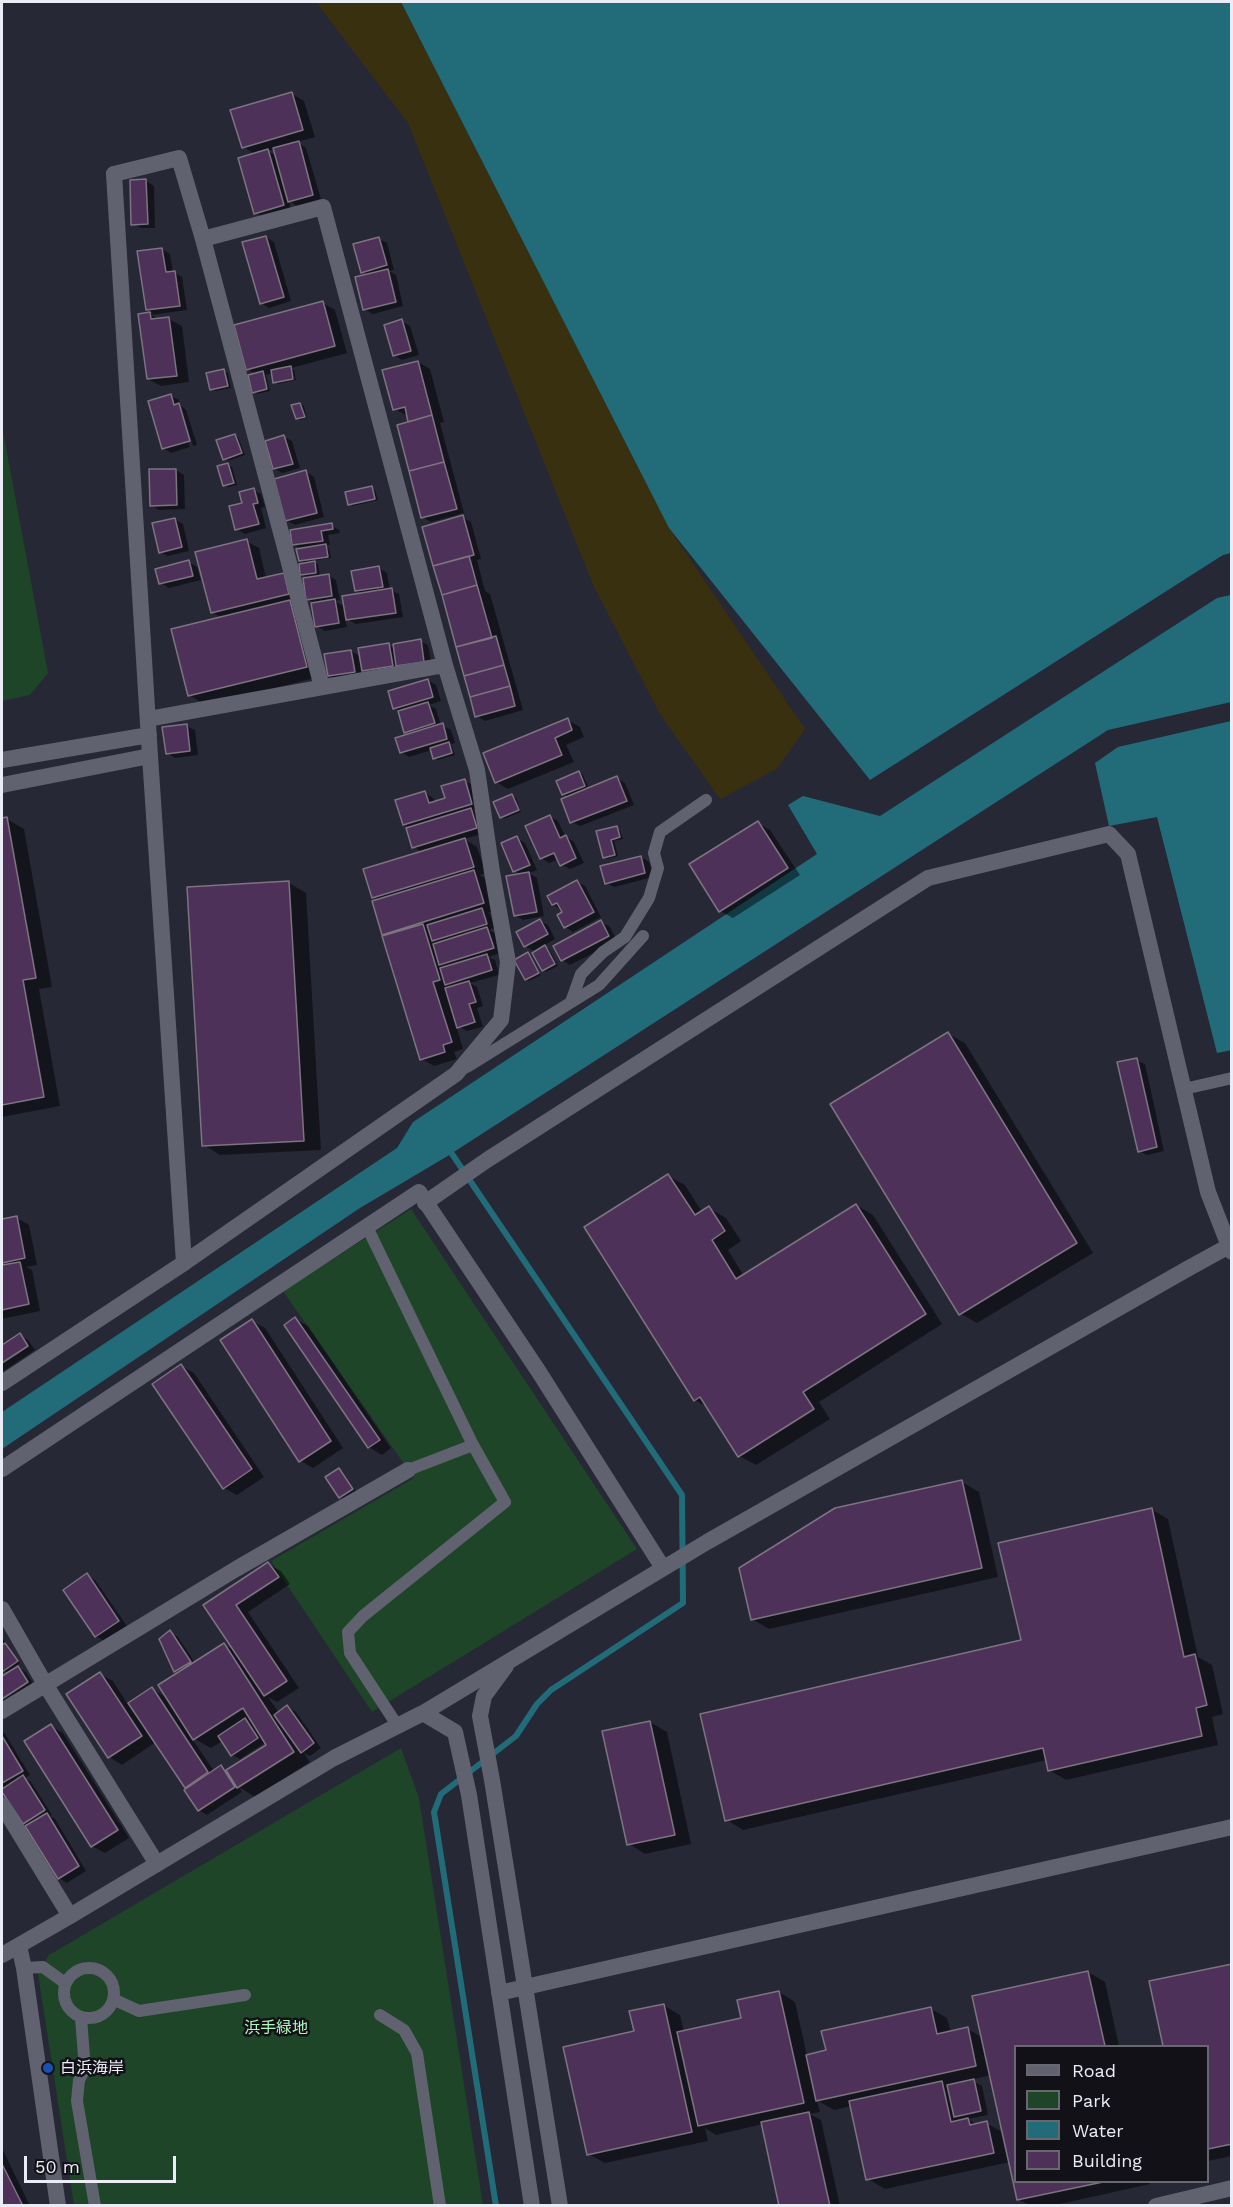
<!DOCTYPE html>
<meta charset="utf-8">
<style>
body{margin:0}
#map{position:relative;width:1233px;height:2207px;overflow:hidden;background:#262835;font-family:"Work Sans",sans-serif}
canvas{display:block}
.frame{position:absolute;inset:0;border:3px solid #ebedf6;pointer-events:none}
.legend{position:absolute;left:1014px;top:2045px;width:195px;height:138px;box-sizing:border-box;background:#111117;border:2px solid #686970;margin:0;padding:8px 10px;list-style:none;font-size:18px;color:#ebedf6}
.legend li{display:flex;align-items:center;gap:12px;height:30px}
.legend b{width:30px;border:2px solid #686970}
.scale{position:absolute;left:24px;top:2156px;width:152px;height:27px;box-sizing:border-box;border:3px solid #ebedf6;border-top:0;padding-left:8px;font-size:18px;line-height:21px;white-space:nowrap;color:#ebedf6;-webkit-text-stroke:4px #111117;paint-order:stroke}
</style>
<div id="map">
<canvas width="1233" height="2207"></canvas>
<div class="frame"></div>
<ul class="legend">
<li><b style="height:8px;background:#606270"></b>Road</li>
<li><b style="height:16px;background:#1e4527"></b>Park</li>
<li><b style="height:16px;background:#226c7a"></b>Water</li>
<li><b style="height:16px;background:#4e3158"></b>Building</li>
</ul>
<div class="scale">50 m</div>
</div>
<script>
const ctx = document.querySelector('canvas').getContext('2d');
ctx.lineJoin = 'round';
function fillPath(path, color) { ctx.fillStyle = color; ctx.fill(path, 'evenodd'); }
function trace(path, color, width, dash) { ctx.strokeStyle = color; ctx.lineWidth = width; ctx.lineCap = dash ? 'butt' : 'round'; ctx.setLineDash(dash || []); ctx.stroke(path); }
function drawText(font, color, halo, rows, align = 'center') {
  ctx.font = font + ' "Work Sans","Noto Sans JP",sans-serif'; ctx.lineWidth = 5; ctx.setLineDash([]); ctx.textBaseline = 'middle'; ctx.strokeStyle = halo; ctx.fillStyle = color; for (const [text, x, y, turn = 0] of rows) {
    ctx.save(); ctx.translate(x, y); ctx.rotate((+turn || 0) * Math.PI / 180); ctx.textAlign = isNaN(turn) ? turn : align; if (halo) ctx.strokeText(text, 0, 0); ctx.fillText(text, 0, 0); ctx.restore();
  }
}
fillPath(new Path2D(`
 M2,426l46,247 -18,22 -28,6z
 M411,1209l226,340 -265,163 -101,-151 143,-83 -131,-187z
 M401,1748l18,50 64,407h-409l-36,-231 11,-19z`), '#1e4527');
fillPath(new Path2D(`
 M316,2h85l268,526 136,201 -28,40 -57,30 -60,-85 -66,-127 -186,-464z`), '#393010');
fillPath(new Path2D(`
 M401,2h830v551l-8,2 -353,225 -201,-252z
 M1231,595v107l-123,28 -662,427 -86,51 -358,241v-37l395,-264 16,-26 404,-268 -29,-49 15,-9 77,20 337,-218z
 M1231,721l1,329 -15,3 -60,-236 -48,9 -14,-63 23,-16z`), '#226c7a');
fillPath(new Path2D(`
 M292,94l12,7 11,36 -18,5 9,6 15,51 -24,7 -8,-5 2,8 -27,8 -9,-4v-59l-12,-7zM275,149l2,7 -10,-5z
 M146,181l8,5 1,42h-14l-8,-4z
 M266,237l8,5 17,59 -22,7 -8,-5z
 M379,239l8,4 7,27 -5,1 7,4 7,31 -30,8 -9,-5 5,-34 -6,-3z
 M162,249l8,5 3,18 9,5 5,33 -36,5 9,5 9,-1 13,7 7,56 -28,4 -13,-7 -8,-64 13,-2 -6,-4z
 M323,303l12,7 12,43 -56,15 3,2 2,10 -18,4 -3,-2 -2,-9 -7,2 4,16 -13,3 -3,-2 2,-18 -9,-5z
 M402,321l8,5 9,29 -17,5 -8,-5z
 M418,362l12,7 14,53 -4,1 24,90 -33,9 -9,-5 -14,-101 -14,-7z
 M224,371l4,2 3,15 -16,3 -4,-2z
 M171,396l8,4 2,6 5,4 11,35 -4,1 -12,-39h-3l12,40 -19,6 -8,-5z
 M300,404l4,2 3,12 -7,2 -3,-2z
 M234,435l4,2 7,18 -17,6 -3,-2z
 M284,437l8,4 8,27 -18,5 -8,-5z
 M228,465l4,2 5,18 -9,2 -4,-2z
 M176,470l8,5 1,34 -26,1 -8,-5 -1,-34z
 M306,472l8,5 10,40 -29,8 -9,-5z
 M372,488l3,2 3,10 -25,6 -4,-2z
 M253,490l8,4 4,13 -4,1 5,20 -21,6 -8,-5 7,-25z
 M462,517l9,5 10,37 -4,1 8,31 5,3 33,116 -38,11 -8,-5z
 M174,519l9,5 6,27 -21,5 -8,-4z
 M331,525l8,5 1,3 -12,2 2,10h-5l4,3 2,10 -19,3 6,3 2,13 8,-2 8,5 4,20 -5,1 10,6 17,-13 -6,-3 23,-23 8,5 3,17 9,4 4,23 -47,7 -11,-6 2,9 -22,4 -8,-5 -1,-22 -8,-5 1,-21 -7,-4 4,-10 -6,-4 2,-11 -9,-5z
 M246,541l13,7 7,30 17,-4 40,102 -117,29 -17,-10 33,-77 -10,-6z
 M189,562l8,5 4,13 -32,8 -8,-5z
 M420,641l8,4 4,21 -61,9 -10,-6 2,7 -26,4 -8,-5 22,-24 10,6 28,-12 6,4z
 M428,680l8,5 5,16 -12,4 7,4 5,16 10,5 4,13 -4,1 4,11 -17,5 -4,-2 -2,-8 -23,7 -8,-5 10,-17 -6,-3 -6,-21 -4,-3z
 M568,720l12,7 4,10 -18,8 8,17 -66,27 -12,-7z
 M186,726l9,4 3,25 -23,3 -8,-5z
 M579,773l4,2 6,14 28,-11 8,5 9,22 -54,21 -8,-4 -4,-25 -5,-3z
 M464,781l9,4 7,23 -7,3 6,3 6,19 -21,6 13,8 9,26 -6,2 6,4 10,31 -8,3 2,1 5,14 -6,2 6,3 6,20 -13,4 7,3 4,15 -29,8 7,4 6,19 -6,2 6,19 -16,4 -11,-6 7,24 -9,3 3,7 -23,7 -12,-7 -34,-123 -4,-2 -4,-34 -7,-3 49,-45 -8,-5 -4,-19 -6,-4 21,-31 8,5 2,4 11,-3z
 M512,796l4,2 5,14 -17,7 -3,-2z
 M550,817l8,4 7,15 9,6 10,21 -14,6 -8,-4 -3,-6 -10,4 -8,-5z
 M7,819l17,10 28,158 -13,2 21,117 -58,11v-297z
 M758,823l12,7 30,45 -67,43 -13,-7z
 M617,828l3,2 3,9 -9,2 4,15 -10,3 -4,-2 -6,-24z
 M517,838l8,5 12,27 -8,3 8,5 7,38 -21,4 -8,-5 6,-40 -6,-4z
 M641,857l8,5 4,15 -39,10 -8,-4z
 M577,882l8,4 16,31 -28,15 -8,-5 -1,-14 -11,-9z
 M289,883l17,10 15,257 -101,5 -16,-10z
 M540,921l8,4 7,14 -12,7 6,3 9,17 -12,6 -3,-2 -7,-18 -11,-6z
 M601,922l9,5 7,14 -47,24 -8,-5z
 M528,954l3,2 10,19 -12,6 -3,-2z
 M948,1034l17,9 128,210 -116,70 -16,-9z
 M1136,1060l9,4 19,87 -17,4 -8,-4z
 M668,1176l17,9 17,27 7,-4 17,10 15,23 -13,9 16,26 112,-71 17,10 69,109 -123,78 11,17 -74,46 -17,-9 -30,-48 -14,-8z
 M17,1218l12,7 8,40 -11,2 6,3 8,41 -38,8v-98z
 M295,1319l13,7 83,122 -9,7 -13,-8 -83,-121z
 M252,1321l13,7 78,120 -30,20 -12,-7z
 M20,1335l8,5 7,10 -33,22v-25z
 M181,1366l13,7 70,104 -27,18 -13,-7z
 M339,1469l4,3 13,19 -13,8 -3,-2z
 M962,1482l17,10 19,85 -229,52 -17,-10z
 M1151,1509l17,10 30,138 14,8 11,49 -11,3 6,28 -152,35 -17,-10 -2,-10 -304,70 -16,-10 295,-179z
 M268,1564l13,7 9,13 -42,28 51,76 -22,14 -9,-5 11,16 9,-6 8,5 25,36 -11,8 -6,-3 6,9 -55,35 -16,-10 3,5 -35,23 -8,-5 -11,-21 -32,-47 -34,23 -13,-8 -41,-63 32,-20 13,7 15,24 24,-16 17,10 10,-26 -4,-2 -14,-32 9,-7 8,5 17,26 29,-18 12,6 -31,-45zM191,1737l20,11 12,-7 9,14 8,4 26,-17 2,3 -41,26 -6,-4 -7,4z
 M87,1575l8,5 32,46 -23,15 -8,-5 -31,-46z
 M2,1638l18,25 -4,3 10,6 9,15 -33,19v-28l6,-4 -6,-6z
 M650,1722l17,10 24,112 -46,10 -16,-10z
 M51,1726l12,7 66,105 -24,15 -13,-7z
 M2,1732l3,2 25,41 -5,3 6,4 21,33 -2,1 5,3 31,52 -19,12 -8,-5 -35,-55 -18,-35 -4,-3z
 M1232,1965v191l-24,5v-115h-44l-13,-64z
 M1088,1972l17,10 14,64h-103v136h133l1,2 -99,22h-21l-12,-7 -8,-37 -125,27 -17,-10 -17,-73 -17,4 -17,-10 3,12 -10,2 11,6 19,86h-59l-18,-82 -47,11 -11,-7 3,13 -103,22 -17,-9 48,-121 27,-28 17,10 4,17 58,-13 37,-27 16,10 12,54 21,-5 103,-42 16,9 4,15 17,-4 15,9zM991,2075l13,58 -18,-10 -8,2 -10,-6 20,-4 -6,-29 -11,-6z
 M2,2148l28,58h-28z`), '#0007');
trace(new Path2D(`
 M448,1148l234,347 1,108 -132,87 -14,14 -21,32 -75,58 -7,18 62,394`), '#226c7a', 6);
const building = new Path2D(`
 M292,92l11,38 -61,18 -12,-38z
 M299,141l14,54 -25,7 -15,-54z
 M268,149l16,56 -30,9 -16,-56z
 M146,179l2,45 -17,1 -1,-45z
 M266,236l18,61 -24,7 -18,-62z
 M379,237l8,28 -26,8 -8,-29z
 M162,248l4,24 9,-1 5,35 -34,4 -9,-59z
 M388,269l8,33 -33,8 -8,-33z
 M323,301l12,45 -89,24 -12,-45z
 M150,312l1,7 18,-2 8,59 -30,3 -9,-65z
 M402,319l9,32 -18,5 -9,-31z
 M418,361l14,54 -24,7 -3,-15 -12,3 -11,-40z
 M291,366l2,13 -20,4 -2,-13z
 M224,369l4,17 -18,4 -4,-17z
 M263,371l4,18 -15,4 -4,-18z
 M171,394l3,11 5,-2 11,38 -28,8 -14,-48z
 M300,403l5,14 -9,2 -5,-14z
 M432,415l12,47 -35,9 -12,-46z
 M235,434l7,19 -19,7 -7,-20z
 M284,435l9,29 -20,5 -8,-28z
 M444,462l13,47 -36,9 -12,-47z
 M228,463l6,20 -11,3 -6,-20z
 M149,469h27l1,36 -27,1z
 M306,470l11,43 -32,8 -11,-42z
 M372,486l3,13 -27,6 -3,-13z
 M254,488l4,15 -5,1 6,20 -24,6 -6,-24 13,-3 -3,-11z
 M463,515l11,40 -41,11 -11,-39z
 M175,518l7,29 -23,6 -7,-30z
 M332,523l1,6 -12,2 2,10 -31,4 -2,-15z
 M247,539l10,40 27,-6 5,21 -78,19 -16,-61z
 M326,544l2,13 -29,4 -3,-12z
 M469,556l8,29 -35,10 -9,-29z
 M189,560l4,16 -34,8 -4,-15z
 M315,561l1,12 -16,2 -1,-11z
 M379,566l4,21 -28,4 -4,-20z
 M329,574l3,22 -26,4 -3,-22z
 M477,585l15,53 -36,9 -14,-52z
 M392,588l4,25 -50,7 -4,-24z
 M335,599l4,24 -24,4 -4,-24z
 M290,600l17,67 -119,29 -17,-67z
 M496,636l8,29 -40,11 -8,-29z
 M421,639l3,23 -28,4 -3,-22z
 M389,643l4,23 -31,5 -4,-23z
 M351,650l4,22 -27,4 -4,-22z
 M504,665l6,21 -40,11 -6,-21z
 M428,679l5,18 -40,12 -5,-18z
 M510,686l5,20 -40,11 -5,-20z
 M428,702l7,21 -31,10 -6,-22z
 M568,718l4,12 -17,8 7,17 -67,28 -12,-30z
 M443,723l4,16 -47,14 -5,-15z
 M187,724l3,27 -24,3 -4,-27z
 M449,742l3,11 -19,6 -3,-11z
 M579,771l6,15 -23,9 -6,-14z
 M617,776l10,25 -57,22 -9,-24z
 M465,779l7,25 -69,21 -8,-25 30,-9 4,12 16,-5 -4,-12z
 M512,794l7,16 -19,8 -7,-16z
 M471,808l6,20 -65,20 -6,-20z
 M550,815l10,23 6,-3 10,23 -16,8 -6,-13 -14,6 -15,-33z
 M7,817l29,161 -13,2 21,117 -42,8v-287z
 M758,821l30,47 -69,44 -30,-48z
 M617,826l3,11 -9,3 4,15 -12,3 -7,-27z
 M517,836l13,29 -17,7 -12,-29z
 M465,838l9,29 -102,31 -9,-29z
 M641,856l4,17 -40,11 -5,-18z
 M474,870l10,33 -102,32 -10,-34z
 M529,872l8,40 -23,4 -8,-40z
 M577,880l17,32 -30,16 -7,-13 5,-3 -5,-9 -5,2 -5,-9z
 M289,881l15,260 -102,5 -15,-259z
 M482,908l5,16 -55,17 -5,-16z
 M540,919l8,15 -24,13 -8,-15z
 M601,920l8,16 -48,25 -8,-15z
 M423,924l17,56 -7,2 19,60 -9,3 2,7 -25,8 -38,-124z
 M487,927l7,21 -55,17 -6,-21z
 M545,945l10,19 -13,7 -10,-18z
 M528,952l11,21 -14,7 -11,-20z
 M487,954l5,16 -47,15 -5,-17z
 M469,981l7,21 -7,2 6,18 -18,6 -12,-40z
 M948,1032l129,211 -118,72 -129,-211z
 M1137,1058l20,89 -19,5 -21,-90z
 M668,1174l27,41 14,-9 16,25 -13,9 24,39 120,-75 70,110 -123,78 11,17 -76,48 -38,-60 -6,4 -110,-174z
 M17,1216l8,42 -23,5v-44z
 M20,1262l9,42 -27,6v-45z
 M295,1317l85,123 -12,8 -84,-123z
 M252,1319l79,122 -32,21 -79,-122z
 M20,1333l8,13 -26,17v-18z
 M181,1364l71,105 -29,20 -71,-105z
 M339,1468l14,21 -14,9 -14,-21z
 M962,1480l20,88 -231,52 -12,-52 96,-60z
 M1152,1508l32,149 11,-3 12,51 -11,3 6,28 -154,35 -5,-23 -318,73 -25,-107 321,-74 -23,-97z
 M268,1562l11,15 -43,28 51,76 -23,15 -61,-91z
 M87,1573l32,48 -24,16 -32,-47z
 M170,1630l21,32 -17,10 -15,-33z
 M5,1643l13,18 -16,11v-27z
 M224,1643l70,109 -57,36 -11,-18 40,-25 -23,-37 -50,32 -35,-55z
 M18,1666l10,16 -26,17v-23z
 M100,1672l42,64 -34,22 -42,-64z
 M152,1687l56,85 -23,16 -57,-85z
 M287,1705l27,38 -13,10 -27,-38z
 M245,1718l13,20 -27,18 -13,-20z
 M650,1721l25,114 -48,10 -25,-114z
 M51,1724l67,106 -27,17 -67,-106z
 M2,1736l21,35 -21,12z
 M221,1765l14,22 -37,24 -14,-21z
 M23,1775l22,35 -22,14 -21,-32v-3z
 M47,1813l32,53 -21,13 -33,-53z
 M1232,1964v180l-24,5v-103h-45l-14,-65z
 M1088,1971l17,75h-89v136h87l-86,18 -45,-204z
 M779,1991l25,112 -106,23 -21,-94 64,-14 -4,-18z
 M664,2004l28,128 -105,23 -24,-108 71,-16 -5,-20z
 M931,2007l6,27 31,-7 8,39 -160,35 -10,-46 20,-5 -5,-19z
 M974,2079l7,32 -27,6 -7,-32z
 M942,2081l9,41 17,-4 2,7 17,-4 7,32 -128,27 -17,-79z
 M809,2112l21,94h-51l-18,-84z
 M2,2164l20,40 -4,2h-16z`);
fillPath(building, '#4e3158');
trace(building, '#7d7381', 1.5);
trace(new Path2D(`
 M571,1002l10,-28 22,-22 22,-15 24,-39 9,-30 -4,-15 6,-21 46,-32
 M467,1067l132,-82 44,-49
 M1184,1089l48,-11
 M367,1227l106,218 32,57 -142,114 -15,16 2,21 47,72
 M408,1470l65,-25
 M64 1993a25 25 0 1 1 50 0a25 25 0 1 1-50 0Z
 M24,1968l19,-1 22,16
 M115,2000l24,11 106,-16
 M380,2015l24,15 13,23 23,153
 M81,2018l4,51 -6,11 -2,21 18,105`), '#606270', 12);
trace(new Path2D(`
 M114,174l65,-16 24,81 119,448
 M148,719l297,-54
 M425,1203l62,-43 441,-282 181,-44 19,20 80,338 21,54
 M184,1263l272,-189 45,-54 7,-58 -16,-90 -15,-102 -32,-105 -122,-458 -120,32
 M2,1469l417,-277 120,180 124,196
 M2,1609l43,75 112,180
 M2,1711l234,-142 172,-99
 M2,1805l68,111
 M19,1946l5,22 34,238`), '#606270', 16);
trace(new Path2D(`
 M2,760l147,-25
 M2,785l148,-29
 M2,1383l182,-120 -34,-507 -36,-582
 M506,1666l-22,30 -4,20 12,64 68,426
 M423,1713l32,19 14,63 63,411
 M2,1955l68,-39 264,-158 89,-45 284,-171 482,-274 40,-22 3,6
 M499,1993l733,-166
 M1156,2206l76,-18`), '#606270', 16);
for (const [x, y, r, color] of [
 [48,2068,6,"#1a4fb4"]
]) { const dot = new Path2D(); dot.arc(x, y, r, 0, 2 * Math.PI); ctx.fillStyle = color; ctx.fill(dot); trace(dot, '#111117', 2); }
drawText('16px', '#b2f7bd', '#111117', [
 ["浜手緑地",276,2028]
]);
drawText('16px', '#ebedf6', '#111117', [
 ["白浜海岸",60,2068]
], 'left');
</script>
